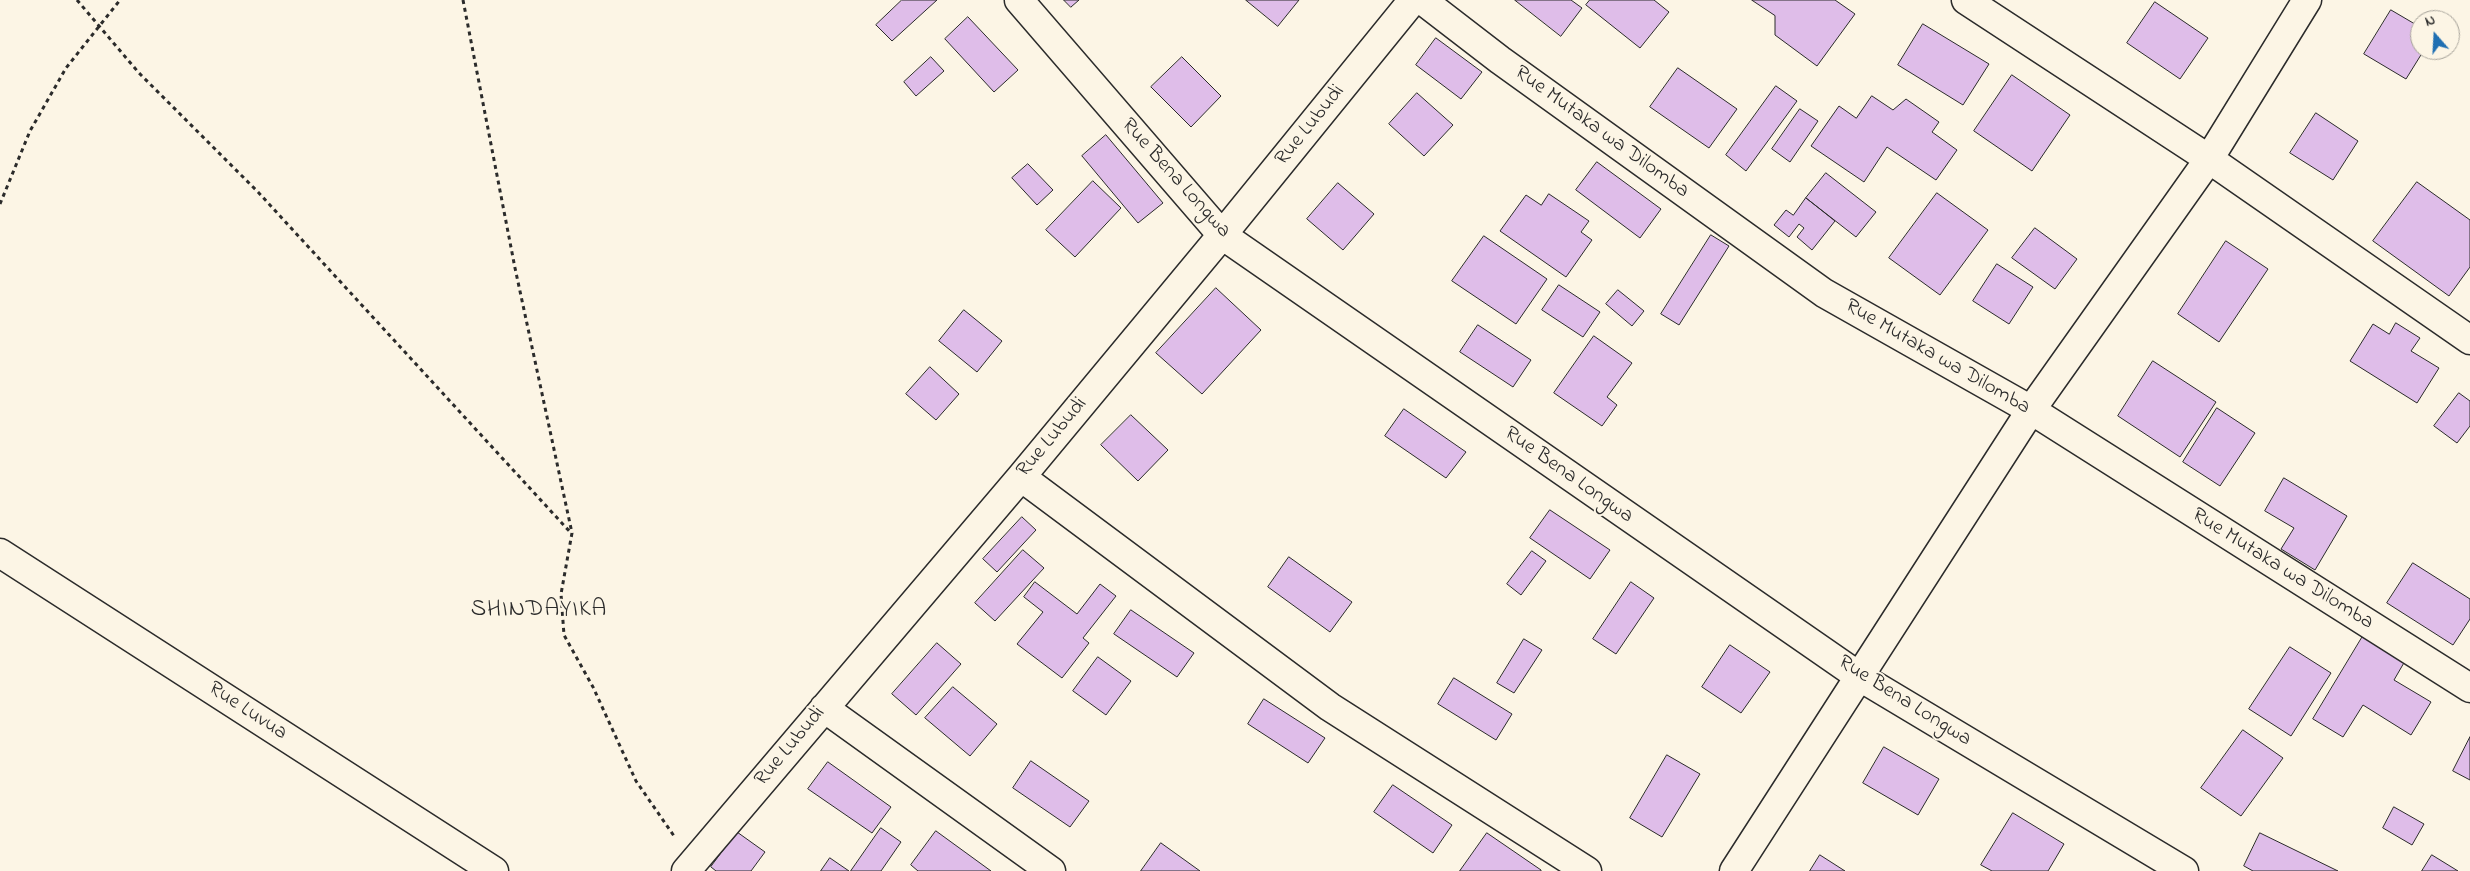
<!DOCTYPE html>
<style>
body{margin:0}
#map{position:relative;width:2470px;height:871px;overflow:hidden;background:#fcf5e5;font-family:"Indie Flower",sans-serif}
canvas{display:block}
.north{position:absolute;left:2410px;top:10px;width:50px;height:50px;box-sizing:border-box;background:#fcf5e5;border:1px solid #a8a49b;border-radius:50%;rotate:341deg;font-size:14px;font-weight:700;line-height:20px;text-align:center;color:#2b2b2b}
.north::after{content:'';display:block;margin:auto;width:18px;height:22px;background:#1f6fb2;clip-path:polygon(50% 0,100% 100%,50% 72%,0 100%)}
</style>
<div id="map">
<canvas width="2470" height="871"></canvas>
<div class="north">N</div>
</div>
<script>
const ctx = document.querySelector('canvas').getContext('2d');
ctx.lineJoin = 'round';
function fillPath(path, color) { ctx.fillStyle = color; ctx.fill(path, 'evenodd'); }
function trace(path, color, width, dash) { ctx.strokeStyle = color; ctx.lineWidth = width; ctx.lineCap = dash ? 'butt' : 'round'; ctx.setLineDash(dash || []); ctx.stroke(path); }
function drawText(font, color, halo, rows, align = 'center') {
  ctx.font = font + ' "Indie Flower",sans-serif'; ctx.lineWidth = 4; ctx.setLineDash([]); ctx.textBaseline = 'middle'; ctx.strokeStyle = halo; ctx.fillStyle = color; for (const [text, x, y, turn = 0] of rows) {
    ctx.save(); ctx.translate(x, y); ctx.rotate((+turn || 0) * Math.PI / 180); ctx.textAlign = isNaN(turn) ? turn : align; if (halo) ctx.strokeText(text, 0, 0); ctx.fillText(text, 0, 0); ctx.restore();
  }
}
const building = new Path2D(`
 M902,0h35l-45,41 -16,-16z
 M1064,0h15l-8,7z
 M1246,0h53l-21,26z
 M1515,0h56l11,8 -21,28z
 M1590,0h64l15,12 -29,36 -54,-43z
 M1752,0h83l20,14 -38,52 -42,-31v-19z
 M2155,2l53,36 -28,41 -53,-36z
 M2391,10l29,17v23h4l-18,29 -42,-25z
 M968,17l50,53 -24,22 -49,-53z
 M1923,24l66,40 -26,41 -65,-40z
 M1436,38l46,34 -21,27 -45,-34z
 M931,57l13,14 -28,25 -12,-14z
 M1182,57l39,39 -30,31 -40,-40z
 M1678,68l59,41 -28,39 -59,-41z
 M2012,75l58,40 -38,56 -58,-40z
 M1776,86l21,15 -51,70 -20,-16z
 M1417,93l36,32 -29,31 -35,-32z
 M1872,96l21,14 13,-11 33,23 -7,10 25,18 -21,30 -49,-33 -23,35 -53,-36 28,-40 17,12z
 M1800,109l18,12 -28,41 -18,-13z
 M2316,113l42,28 -25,39 -43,-27z
 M1106,135l57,68 -25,20 -56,-67z
 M1597,162l64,47 -21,29 -64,-48z
 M1028,164l25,26 -16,15 -25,-27z
 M1826,173l50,39 -20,25 -50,-39z
 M1093,181l28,27 -46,49 -29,-27z
 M2417,182l53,38v47l-21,29 -76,-55z
 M1338,183l36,31 -31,36 -36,-31z
 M1937,193l51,37 -48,65 -51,-37z
 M1549,194l40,27 -8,11 11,8 -26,37 -66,-46 26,-36 15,10z
 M1806,198l29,23 -23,29 -15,-13 7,-9 -5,-4 -10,13 -15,-12 12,-15 7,5z
 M2035,228l42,31 -22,30 -43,-31z
 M1711,235l18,11 -50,79 -18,-11z
 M1484,236l63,43 -31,45 -64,-43z
 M2226,241l42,28 -49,73 -41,-28z
 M1997,264l36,23 -24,37 -36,-23z
 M1559,285l41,27 -17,25 -41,-27z
 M1216,288l45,42 -59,64 -46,-41z
 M1618,290l26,21 -12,15 -26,-22z
 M964,310l38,31 -25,31 -38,-31z
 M2396,323l24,15 -9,13 28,17 -22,35 -67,-42 23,-37 16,10z
 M1478,325l53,35 -18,27 -53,-35z
 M1594,336l38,27 -25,34 10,8 -15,21 -48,-33z
 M2153,361l63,41 -36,55 -62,-41z
 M930,367l29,27 -23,26 -30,-26z
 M2459,393l11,8v25l-13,17 -23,-17z
 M2217,408l38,25 -35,53 -37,-24z
 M1404,409l62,43 -20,26 -61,-42z
 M1131,415l37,35 -30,31 -37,-36z
 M2284,478l63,38 -32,54 -34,-21 13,-21 -29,-17z
 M1550,510l60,40 -20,29 -60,-41z
 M1022,517l14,13 -39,42 -14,-13z
 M1023,550l21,18 -49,53 -20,-18z
 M1532,551l14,10 -25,34 -14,-11z
 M1289,557l63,45 -22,30 -62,-45z
 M2413,563l57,36v20l-17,26 -66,-42z
 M1035,582l42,32 23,-30 16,12 -33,42 6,5 -27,35 -45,-34 26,-32 -19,-15z
 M1631,582l23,16 -38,56 -23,-15z
 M1131,610l63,43 -17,24 -63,-43z
 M2363,636l42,25 -11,19 37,22 -20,33 -48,-30 -20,32 -30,-18z
 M1524,639l18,11 -28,43 -17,-10z
 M937,643l24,21 -45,51 -24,-21z
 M1730,645l40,27 -29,41 -39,-26z
 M2290,647l41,26 -40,63 -42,-27z
 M1098,657l33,24 -25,34 -33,-24z
 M1454,678l58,36 -16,26 -58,-36z
 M953,687l44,37 -27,32 -45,-38z
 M1264,699l61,39 -17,25 -60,-39z
 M2243,730l40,28 -42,58 -40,-28z
 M2470,737v43l-17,-9z
 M1884,747l55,32 -21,36 -55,-32z
 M1667,755l33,19 -38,63 -32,-19z
 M1031,761l58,40 -19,26 -57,-39z
 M828,762l63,45 -19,26 -64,-44z
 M1393,785l59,40 -19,28 -59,-41z
 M2394,807l30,17 -12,21 -29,-17z
 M2013,813l51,31 -16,27h-56l-11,-6z
 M881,828l20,14 -20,29h-30z
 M936,831l55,40h-73l-7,-6z
 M737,832l28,20 -14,19h-35l-5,-4z
 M1487,833l54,37v1h-81z
 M2260,833l78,38h-85l-9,-5z
 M1161,843l39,28h-59z
 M1820,855l25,16h-35z
 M2432,855l26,16h-36z
 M830,858l19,13h-28z`);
fillPath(building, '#dfbde9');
trace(building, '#2b2b2b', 1);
const minor = new Path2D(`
 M1019,0l203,235 638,442 324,194
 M1422,0l78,60 324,233 207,117 439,278
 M1966,0l243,159 261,181
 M1021,477l309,230 257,164
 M0,553l494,318
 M824,708l227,163
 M686,871l335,-394 201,-242 191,-235
 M1734,871l297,-461 178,-251 98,-159`);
trace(minor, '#2b2b2b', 31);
trace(new Path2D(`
 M77,0l62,73 119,119 313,341
 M463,0l52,268 57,265 -11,61 3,41 29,52 43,94 38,55
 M0,204l30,-73 36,-63 54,-68`), '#2b2b2b', 3, [4, 4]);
trace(minor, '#fcf5e5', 28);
drawText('21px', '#2b2b2b', '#fcf5e5', [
 ["Rue Lubudi",1311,126,-51],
 ["Rue Mutaka wa Dilomba",1601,133,36],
 ["Rue Bena Longwa",1175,179,48],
 ["Rue Mutaka wa Dilomba",1937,358,30],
 ["Rue Lubudi",1053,438,-50],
 ["Rue Bena Longwa",1568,476,35],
 ["Rue Mutaka wa Dilomba",2282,570,32],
 ["Rue Bena Longwa",1904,702,32],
 ["Rue Luvua",247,712,33],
 ["Rue Lubudi",791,747,-50]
]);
ctx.letterSpacing = '1px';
drawText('24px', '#2b2b2b', '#fcf5e5', [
 ["SHINDAYIKA",539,611]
]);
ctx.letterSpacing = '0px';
</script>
